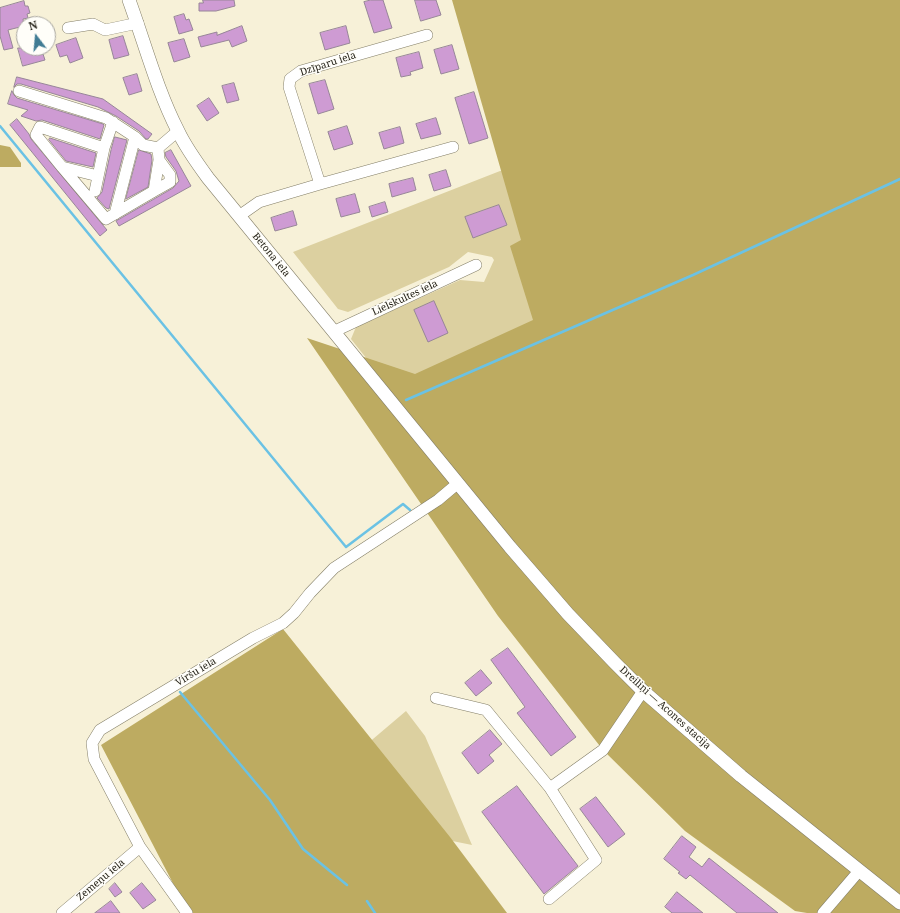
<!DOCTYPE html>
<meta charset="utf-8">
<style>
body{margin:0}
#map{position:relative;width:900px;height:913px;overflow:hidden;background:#f7f1d8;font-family:"Noto Serif",serif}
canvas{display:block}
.north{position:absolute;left:16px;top:16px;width:40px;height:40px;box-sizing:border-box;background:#fffef9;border:1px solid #a9a7a0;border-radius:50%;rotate:344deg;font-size:11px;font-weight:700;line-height:16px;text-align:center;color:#27241b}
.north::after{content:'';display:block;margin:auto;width:14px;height:18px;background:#417c94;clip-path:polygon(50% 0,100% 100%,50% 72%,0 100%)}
</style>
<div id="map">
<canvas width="900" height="913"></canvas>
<div class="north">N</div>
</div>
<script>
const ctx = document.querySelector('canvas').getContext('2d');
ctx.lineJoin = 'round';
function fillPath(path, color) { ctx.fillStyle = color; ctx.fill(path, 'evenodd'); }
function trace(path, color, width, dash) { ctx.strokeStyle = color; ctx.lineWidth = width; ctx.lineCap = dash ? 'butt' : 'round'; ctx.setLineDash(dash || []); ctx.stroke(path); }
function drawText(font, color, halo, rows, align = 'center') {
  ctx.font = font + ' "Noto Serif",serif'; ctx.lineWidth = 3; ctx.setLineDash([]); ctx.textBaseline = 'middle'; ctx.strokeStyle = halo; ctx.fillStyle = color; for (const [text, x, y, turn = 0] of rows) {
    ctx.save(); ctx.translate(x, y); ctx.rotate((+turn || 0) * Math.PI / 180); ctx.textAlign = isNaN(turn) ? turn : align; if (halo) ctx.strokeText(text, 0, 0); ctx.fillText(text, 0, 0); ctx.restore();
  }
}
fillPath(new Path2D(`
 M500,171h5l44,143 -155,79 -43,-54 5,-12 104,-47 24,2 10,-22 -2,-3 -24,-5 -19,15 -101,45 -10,-3 -45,-57z
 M406,711l19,25 47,109 -49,-10 -234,60z`), '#dcd0a0');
fillPath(new Path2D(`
 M452,0h448v913h-93l-12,-2 -110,-80 -82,-81 -105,-134 -191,-278 108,36 118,-54 -23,-74 11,-6z
 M0,145l10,2 11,16v4h-21z
 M283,629l167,208 57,76h-314l-16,-22 -76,-146z`), '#bdab61');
trace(new Path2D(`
 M0,126l346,421 57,-43 7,6
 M406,400l287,-125 207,-96
 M180,692l90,108 33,49 44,36
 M367,901l8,12`), '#6bc2e4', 2.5);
const building = new Path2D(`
 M203,0h31l1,6 -19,5h-17v-8h4z
 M371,0h12l9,28 -18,5 -10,-31z
 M415,0h21l5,15 -20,6z
 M24,1l1,5h3l2,7 -3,1 1,4 -5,1 1,7 -16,4 5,18 -9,2 -4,-14v-28z
 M184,14l2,6 3,-1 4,11 -14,4 -5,-17z
 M242,26l5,15 -15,6 -3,-7 -28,7 -3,-10 19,-5v3z
 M346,26l4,17 -25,7 -5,-17z
 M123,36l6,19 -15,4 -5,-19z
 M76,38l7,20 -13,5 -3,-8 -7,2 -4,-12z
 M184,39l6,18 -16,5 -6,-19z
 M452,45l7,24 -18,5 -7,-24z
 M18,48h12v2l11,-2 4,12 -22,6z
 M419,52l4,16 -13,4 1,3 -10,2 -5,-19z
 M137,74l5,17 -13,4 -6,-17z
 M17,77l86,22 49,35 -4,5h-2l-7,-8 -23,-15 -18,-9 -77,-23h-4l-3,3z
 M325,80l9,29 -16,5 -9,-30z
 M234,83l5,17 -12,3 -5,-17z
 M12,91l2,4 3,3 86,26 1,1 -4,14 -58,-19 -6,1 -15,-5 7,-6 -20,-6z
 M474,92l14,46 -19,6 -14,-46z
 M209,98l10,15 -12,8 -10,-15z
 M436,118l5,16 -20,5 -5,-15z
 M17,119l12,15 2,5 76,91 -7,6 -90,-111z
 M347,126l6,18 -19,6 -6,-18z
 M400,127l4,16 -20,6 -5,-16z
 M115,137l12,3 -18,69 -3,-1 -9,-10 5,-6 9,-42z
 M50,138l46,15 -3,14 -27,-6 -17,-21z
 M139,150l12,4 1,6 -4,27 -22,12z
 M171,150l20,36 -72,40 -3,-5 57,-33 6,-7 -3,-10 -10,-14 -1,-4z
 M446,170l5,16 -17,5 -5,-16z
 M413,178l3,12 -24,7 -3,-13z
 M355,194l5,18 -19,5 -5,-18z
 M385,202l3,10 -16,5 -3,-10z
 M499,205l8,20 -34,13 -8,-21z
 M293,211l4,14 -22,6 -4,-13z
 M434,301l14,32 -20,9 -14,-32z
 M508,648l68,89 -25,19 -34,-43 8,-6 -34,-47z
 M481,670l11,13 -16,13 -11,-13z
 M490,730l12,14 -13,11 5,6 -16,13 -16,-21z
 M517,786l61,80 -34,28 -62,-82z
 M596,797l29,37 -17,13 -28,-38z
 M682,836l14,11 -7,10 13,10 7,-9 69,55h-41l-47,-38 -4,4 -8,-6 2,-1 -16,-13z
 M115,883l7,9 -7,5 -6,-8z
 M142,883l14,17 -13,9 -13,-16z
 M677,892l26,21h-31l-7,-6z
 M111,901l9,12h-25z`);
fillPath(building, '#ce9bd3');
trace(building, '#978698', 1);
const minor = new Path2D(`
 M68,28l25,-4 12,6 33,-7
 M19,91l87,27 29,19
 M62,167l44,52 48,-28 5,-31 -1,-12
 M98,176l-36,-9 -26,-32 4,-8 64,21
 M320,184l-31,-97 1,-8 11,-8 126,-36
 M95,191l9,-43 9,-26
 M154,191l16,-9v-7l-11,-15
 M115,214l20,-77 8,8 15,3 20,-17
 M239,216l20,-14 61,-18 133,-37
 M335,331l141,-66
 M436,698l50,12 64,78 53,-38 40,-59
 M549,899l47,-39 -46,-72
 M62,913l78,-66
 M187,913l-47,-66 -46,-88 -2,-16 8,-13 153,-92 30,-15 11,-10 16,-20 24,-25 104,-68 19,-16
 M823,913l36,-42`);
const major = new Path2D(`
 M129,0c16,44 28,90 49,131 8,17 19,32 30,47l302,369 58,67 47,49 28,28 98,85 159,127`);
trace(minor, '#847f68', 12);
trace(major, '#847f68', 14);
trace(minor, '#fff', 11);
trace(major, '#fff', 13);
drawText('10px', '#27241b', '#fffef9', [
 ["Dzīparu iela",328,64,-18],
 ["Betona iela",271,255,51],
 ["Lielskultes iela",405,298,-25],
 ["Viršu iela",196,672,-31],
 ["Dreiliņi — Acones stacija",665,708,42],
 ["Zemeņu iela",101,880,-40]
]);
</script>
